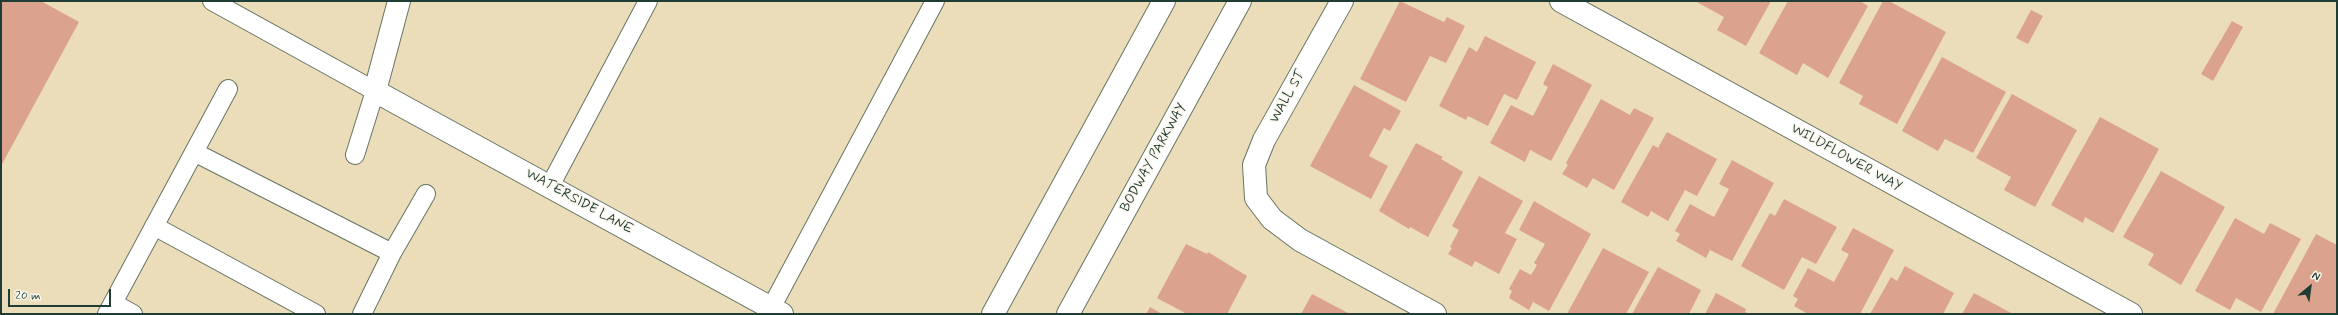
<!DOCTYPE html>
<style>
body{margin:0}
#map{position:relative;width:2338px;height:315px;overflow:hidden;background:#ebddb9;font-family:Mynerve,sans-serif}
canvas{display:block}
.frame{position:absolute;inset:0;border:2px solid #1f3d34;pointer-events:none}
.north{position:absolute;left:2290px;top:267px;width:40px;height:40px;-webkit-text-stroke:3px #fbf7ec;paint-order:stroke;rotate:29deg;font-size:11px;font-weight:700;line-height:16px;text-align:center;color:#1f3d34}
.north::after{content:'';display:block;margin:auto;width:14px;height:18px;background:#1f3d34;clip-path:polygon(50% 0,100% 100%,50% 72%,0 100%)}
.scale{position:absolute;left:8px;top:289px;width:103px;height:18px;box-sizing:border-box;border:2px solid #1f3d34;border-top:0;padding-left:5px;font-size:12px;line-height:14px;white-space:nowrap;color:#1f3d34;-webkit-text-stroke:3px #fbf7ec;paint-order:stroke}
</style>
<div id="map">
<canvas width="2338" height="315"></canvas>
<div class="frame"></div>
<div class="north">N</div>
<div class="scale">20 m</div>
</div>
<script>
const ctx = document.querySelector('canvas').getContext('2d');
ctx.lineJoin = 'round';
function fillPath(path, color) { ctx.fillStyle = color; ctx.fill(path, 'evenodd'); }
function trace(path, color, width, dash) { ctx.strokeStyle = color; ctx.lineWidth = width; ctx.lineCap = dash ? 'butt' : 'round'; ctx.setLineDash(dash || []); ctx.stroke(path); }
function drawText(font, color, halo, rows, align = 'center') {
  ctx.font = font + ' Mynerve,sans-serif'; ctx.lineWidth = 3; ctx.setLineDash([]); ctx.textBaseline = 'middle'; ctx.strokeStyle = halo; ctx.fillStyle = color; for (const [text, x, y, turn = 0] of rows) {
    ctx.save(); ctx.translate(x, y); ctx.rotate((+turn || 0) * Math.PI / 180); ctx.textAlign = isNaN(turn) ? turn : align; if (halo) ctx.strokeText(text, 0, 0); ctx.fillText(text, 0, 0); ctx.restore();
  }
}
fillPath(new Path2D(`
 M1,1h40l38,21 -78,144z
 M1400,1l44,21 3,-5 18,9 -19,37 -16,-7 -24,46 -46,-23z
 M1695,1h76l-25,45 -29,-16 7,-13z
 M1788,1h72l8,5 -40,72 -25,-15 -6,12 -38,-22z
 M1883,1h6l57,31 -49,92 -38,-20 4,-8 -24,-13z
 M2031,10l12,6 -15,28 -12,-6z
 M2232,21l11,6 -30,54 -12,-7z
 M1485,36l51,26 -19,38 -13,-6 -16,32 -20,-10 -2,4 -27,-14 30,-59 8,5z
 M1942,57l64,35 -33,61 -28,-14 -7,12 -36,-20z
 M1553,64l39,21 -41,76 -21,-11 -5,12 -35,-19 21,-38 22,11 15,-29 -5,-3z
 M1354,85l47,26 -11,20 -6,-3 -15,28 19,10 -17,33 -61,-33z
 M2012,94l65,36 -42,77 -31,-17 7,-13 -35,-19z
 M1601,99l29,16 4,-7 20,10 -40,72 -21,-12 -6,10 -25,-14 6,-9 -2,-2z
 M2100,117l59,32 -46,84 -28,-16 -2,6 -32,-18z
 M1667,132l50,27 -20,37 -12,-6 -17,31 -17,-10 -3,6 -27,-15 32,-57 5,3z
 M1416,143l27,14 -2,2 22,13 -35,65 -18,-10 -1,2 -30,-18z
 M1732,160l42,23 -42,78 -22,-11 -4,8 -30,-17 4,-7 -5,-3 15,-27 24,13 15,-28 -10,-5z
 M2161,171l64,36 -44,78 -33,-20 6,-11 -31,-17z
 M1479,176l44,25 -18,32 12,6 -18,35 -24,-13 -3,6 -24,-13 4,-6 -2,-1 9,-17 -7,-4z
 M1784,199l53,28 -21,37 -14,-7 -18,33 -43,-24 29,-53 5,3z
 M1534,201l57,33 -42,77 -16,-9 -4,8 -20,-12 3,-7 -3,-2 11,-20 11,6 6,-10 -3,-2 11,-19 -26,-14z
 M2235,218l29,16 6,-11 31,16 -40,73 -25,-14 -6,12 -35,-19z
 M1853,228l41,22 -34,64h-52l-14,-8 4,-7 -5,-3 15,-28 26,14 15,-28 -8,-4z
 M2316,234l21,11v69h-64z
 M1186,244l21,10 1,-2 39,24 -20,38h-40l-30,-16z
 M1603,248l46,24 -23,42h-59z
 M1905,266l49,27 -11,21h-73l21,-37 6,4z
 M1658,267l43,23 -12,24h-57z
 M1716,293l30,16 -1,3 4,2h-44z
 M1974,293l39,21h-51z
 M1312,294l38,20h-49z
 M1150,307l12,7h-16z`), '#dba28e');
const service = new Path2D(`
 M212,1l163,90 -20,64
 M194,152l198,101
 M550,186l98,-185
 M154,226l162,88
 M113,303l20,11
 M771,308l164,-307
 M107,314l121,-225
 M362,314l30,-61 34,-59`);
const minor = new Path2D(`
 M399,1l-24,90 407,223
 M1342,1l-78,139 -10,25 2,33 16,21 28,21 135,74
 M1561,1l570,313`);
const tertiary = new Path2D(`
 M993,314l171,-313
 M1068,314l172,-313`);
trace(service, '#667563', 20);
trace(minor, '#667563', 24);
trace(tertiary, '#667563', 24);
trace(service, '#fff', 18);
trace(minor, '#fff', 22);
trace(tertiary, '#fff', 22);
drawText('14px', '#1f3d34', '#fbf7ec', [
 ["WALL ST",1288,97,-61],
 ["BODWAY PARKWAY",1154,158,-61],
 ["WILDFLOWER WAY",1846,158,29],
 ["WATERSIDE LANE",579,202,29]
]);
</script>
